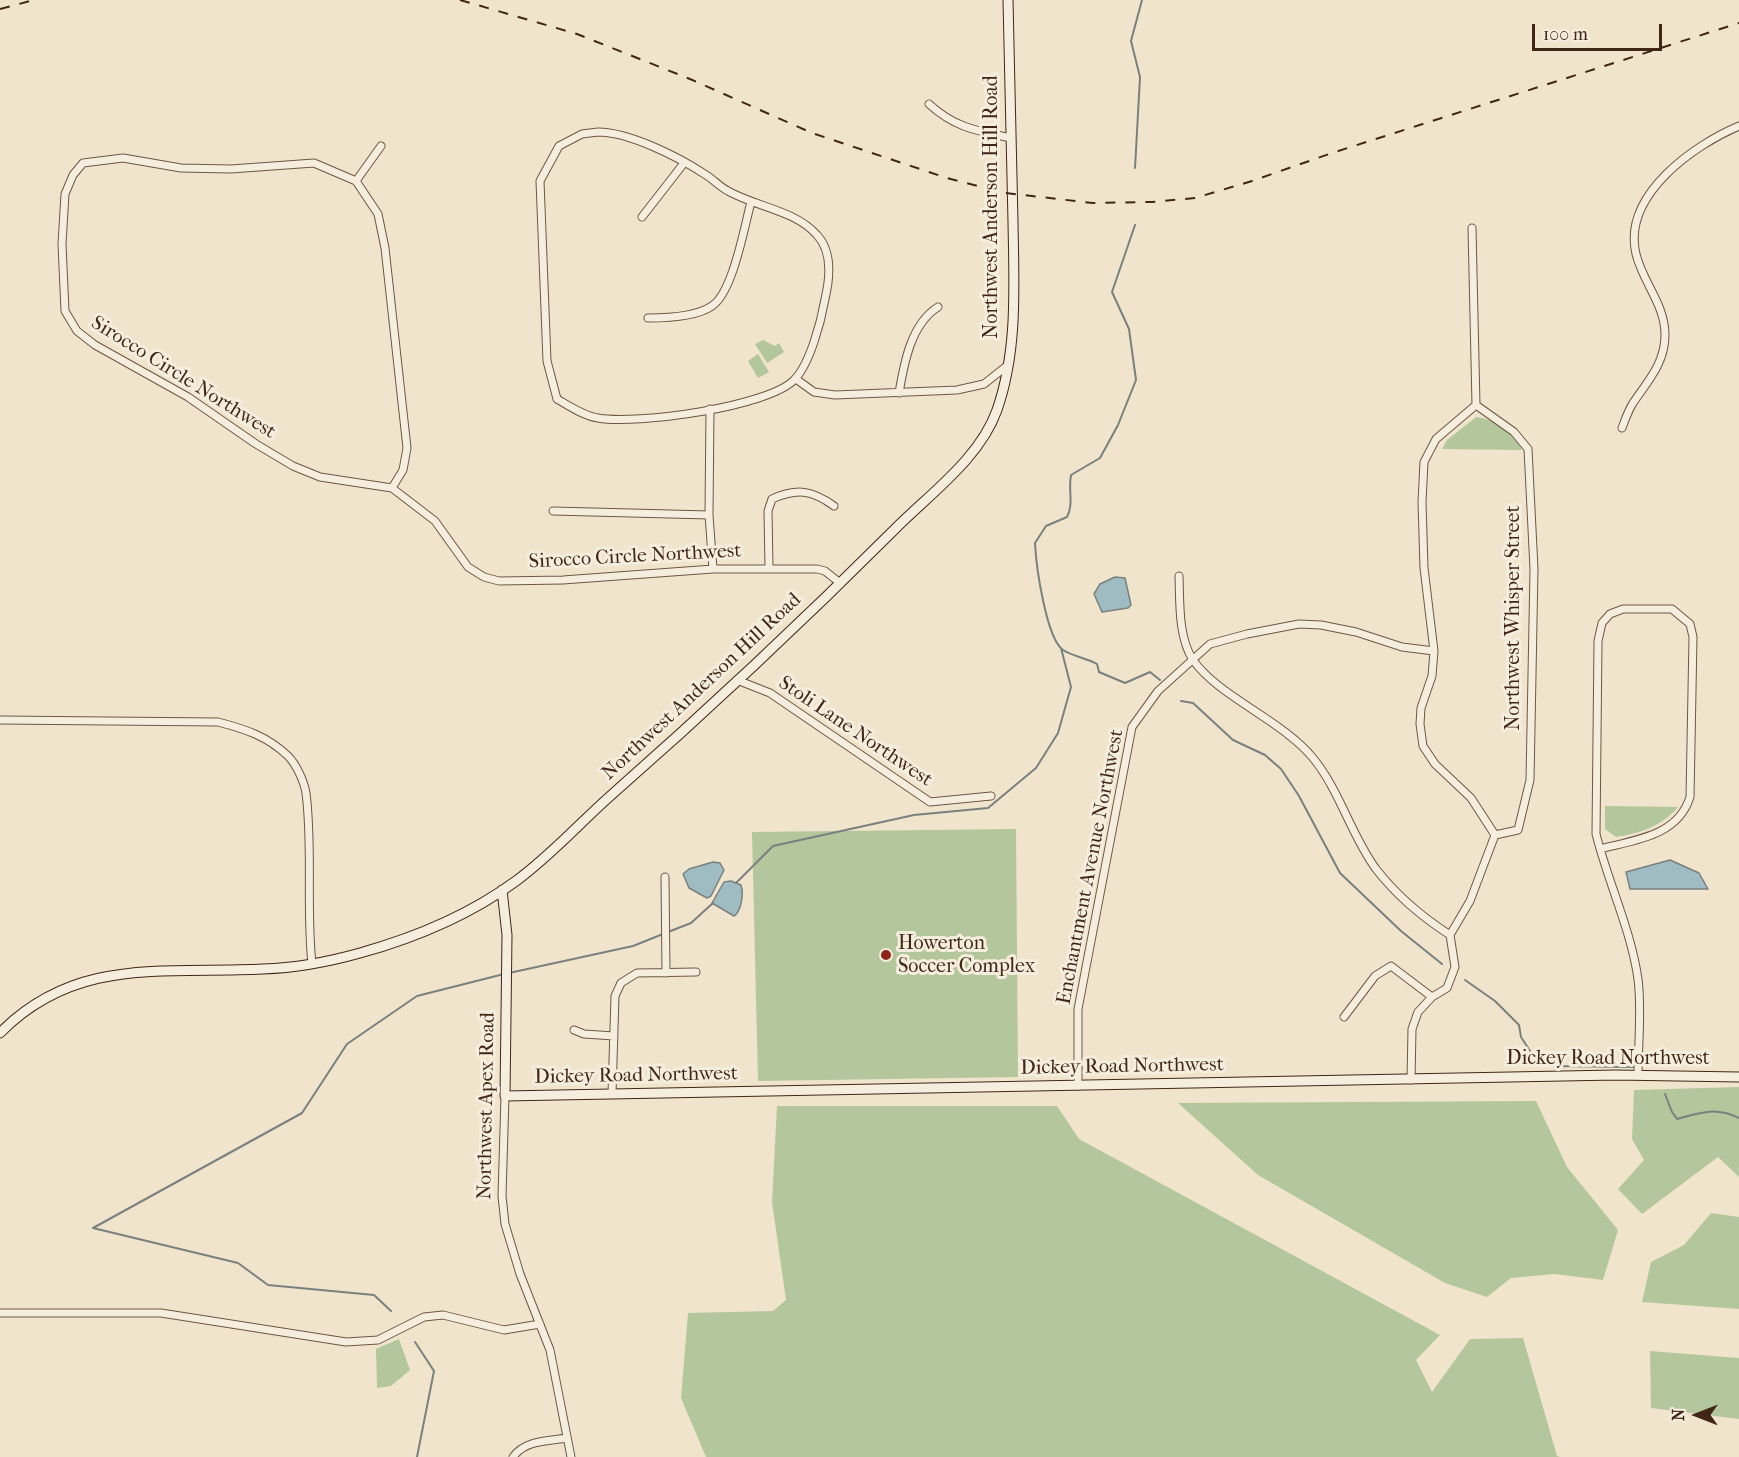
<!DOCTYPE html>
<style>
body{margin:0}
#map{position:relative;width:1739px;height:1457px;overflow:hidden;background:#f0e5cc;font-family:"IM FELL French Canon",serif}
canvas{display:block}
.north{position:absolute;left:1667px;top:1385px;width:60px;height:60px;-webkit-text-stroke:4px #f5eede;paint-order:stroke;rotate:270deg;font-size:16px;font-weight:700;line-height:24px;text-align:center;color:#412617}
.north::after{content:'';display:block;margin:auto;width:21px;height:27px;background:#412617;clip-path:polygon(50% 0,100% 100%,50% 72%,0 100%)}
.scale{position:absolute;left:1532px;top:24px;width:130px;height:27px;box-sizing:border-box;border:3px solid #412617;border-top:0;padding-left:8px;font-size:18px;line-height:21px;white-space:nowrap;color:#412617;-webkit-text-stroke:4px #f5eede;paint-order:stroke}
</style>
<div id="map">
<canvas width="1739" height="1457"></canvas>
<div class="north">N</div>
<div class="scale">100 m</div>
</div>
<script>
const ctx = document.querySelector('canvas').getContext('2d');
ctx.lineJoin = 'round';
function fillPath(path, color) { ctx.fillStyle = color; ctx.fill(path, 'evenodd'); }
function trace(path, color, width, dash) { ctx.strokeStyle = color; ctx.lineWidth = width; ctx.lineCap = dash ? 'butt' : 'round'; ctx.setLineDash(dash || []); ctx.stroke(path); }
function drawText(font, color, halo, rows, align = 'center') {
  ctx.font = font + ' "IM FELL French Canon",serif'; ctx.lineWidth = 6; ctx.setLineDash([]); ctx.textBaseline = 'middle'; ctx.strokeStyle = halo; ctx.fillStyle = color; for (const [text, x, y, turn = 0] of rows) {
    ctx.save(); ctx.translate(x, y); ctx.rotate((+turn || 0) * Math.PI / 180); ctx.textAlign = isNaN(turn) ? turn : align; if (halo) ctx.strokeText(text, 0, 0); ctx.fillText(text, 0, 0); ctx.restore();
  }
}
fillPath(new Path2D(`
 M763,340l12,6 4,-3 5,9 -17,11 -12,-19z
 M758,354l11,18 -11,6 -10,-17z
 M1476,417c20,2 37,16 46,33l-80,-1 5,-9z
 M1605,806l73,1c-14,18 -39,27 -62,30l-11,-8z
 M1016,829l2,248 -260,4 -6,-249z
 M1739,1087v90l-21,-20 -76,57 -24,-25 26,-29 -12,-21 2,-49z
 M1536,1101l31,66 51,63 -15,50 -49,-6 -43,4 -24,19 -42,-14 -187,-108 -80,-72z
 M777,1106h280l22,33 361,196 -24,25 16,32 38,-53 53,-1 34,118 3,1h-854l-25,-59 7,-85 85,-2 13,-11 -14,-98z
 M1711,1213l28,4v92l-97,-7 9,-40 33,-17z
 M399,1339l11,31 -19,16 -14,2 -1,-39z
 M1650,1351l89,7v61l-88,-11z`), '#b4c69c');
const water = new Path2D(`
 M1115,577l10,1 6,27 -3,3 -26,4 -8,-18 6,-10z
 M1670,860l29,13 9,16h-78l-4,-17z
 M713,862l7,1 4,7 -13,26 -4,2 -18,-10 -6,-14 6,-5z
 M731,881l10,4c3,9 0,27 -7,31l-22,-13 12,-21z`);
fillPath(water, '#a0bcc3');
trace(water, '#7a807e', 1.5);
trace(new Path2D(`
 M1135,168l5,-91 -9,-36 11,-41
 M1135,225l-23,67 17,37 7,51 -18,45 -18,33 -29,17c-3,15 3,29 -4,42l-21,9 -11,17c1,22 11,95 28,107 11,7 24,8 34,14l2,8 26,11 25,-11 10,8
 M1181,701l12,2 40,37 32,15 16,14 18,27 41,77 61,58 41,33
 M736,883l37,-37 141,-31 74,-7 48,-40 22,-35 13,-46 -10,-39
 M668,932l23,-9 22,-20
 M509,973l124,-27 30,-12
 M1465,980l30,21 24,24 2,12 9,14 10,10 11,5 82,1
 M1665,1094l7,18 5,7c24,-7 39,-12 62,-1
 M93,1228l209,-115 45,-69 70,-48 87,-22
 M93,1228l145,35 30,22 106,10 17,16
 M415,1342l19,29 -17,86`), '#7a807e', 2);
const street = new Path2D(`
 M929,104c26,24 49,27 82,34
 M598,132c31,0 81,25 108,43 8,5 14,12 22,16 28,16 67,19 89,44 16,17 13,43 8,64 -4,23 -15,64 -30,80 -25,28 -160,46 -197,39 -14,-2 -29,-12 -41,-19l-10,-38 -7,-180 19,-35 23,-12z
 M356,181l25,-35
 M642,217l42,-54
 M648,318c19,0 48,-1 64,-12 21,-14 32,-78 39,-104
 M796,379l18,13 21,3 122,-5 27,-6 24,-19
 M899,393c5,-30 12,-69 39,-86
 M1476,405l38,27 14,17 6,120 -4,211 -12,50 -23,5
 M710,409l-1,106 4,54
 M1622,428c3,-8 6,-17 11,-25 15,-22 32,-40 32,-68 0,-31 -22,-52 -29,-81 -14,-59 58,-109 103,-128
 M392,488l11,-18 4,-22 -22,-200 -7,-34 -22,-33 -42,-18 -83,6 -50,-1 -58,-10 -40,5 -10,12 -8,19 -3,50 3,67 12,20 18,14 93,52 68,47 37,22 27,11 72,11 43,33 33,46 16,10 15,4 64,-1 150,-11h104l8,2 15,12
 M553,511l156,4
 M769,568l-1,-57 4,-12c25,-11 40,-9 62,7
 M1179,576c1,26 -1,61 14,84 26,37 89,60 120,98 27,33 38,77 63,111 21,27 46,48 74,66
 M737,680l33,13 160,109 61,-6
 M0,720l218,2c27,7 49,14 70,34 8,8 16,25 18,37 7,54 0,115 6,171
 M1600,849c35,-9 78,-13 90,-52l3,-160 -3,-13 -18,-15h-49l-13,5 -8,9 -4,18 -2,193c12,48 35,96 42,145 4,31 0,65 0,96
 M665,877l1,96
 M1344,1017l31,-41 16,-10 41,31
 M574,1030l10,4 30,2
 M1411,1080l1,-51 6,-17 14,-15 15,-9 8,-21 -5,-32 20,-34 25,-66 -24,-37 -36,-34 -12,-18 -3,-22 1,-16 11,-32 2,-25 -10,-83 -2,-66 2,-40 12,-23 40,-34 -4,-177
 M1078,1086v-77l54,-282 26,-36 52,-47 37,-10 52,-10 22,1 35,7 46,15 32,4
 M612,1094l3,-98 6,-13 16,-10 59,-1
 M505,1096l-3,100 3,28 15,50 30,76 21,107
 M0,1313h161l185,29 32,-2 46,-23 19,-2 61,15 36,-6
 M513,1457c12,-17 35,-16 54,-19`);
const secondary = new Path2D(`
 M502,890l5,45 -2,161 1111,-21 123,2
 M0,1033c76,-77 165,-59 263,-64 33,-1 65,-7 97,-16 54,-15 111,-39 156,-72 33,-24 62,-56 92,-83 99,-87 195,-177 288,-270 35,-35 84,-70 101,-118 21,-60 17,-125 16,-188 -1,-74 -4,-148 -5,-222`);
trace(street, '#6d5644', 9);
trace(secondary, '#412617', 11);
trace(street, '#f5eede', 7);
trace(secondary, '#f5eede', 9);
trace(new Path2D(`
 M460,0l117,34 113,45 122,54 135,45 58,15 88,10 59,-1 43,-4 57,-17 80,-28 407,-130
 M0,9l34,-9`), '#412617', 2, [10, 10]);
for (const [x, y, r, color] of [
 [886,955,6,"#8f2418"]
]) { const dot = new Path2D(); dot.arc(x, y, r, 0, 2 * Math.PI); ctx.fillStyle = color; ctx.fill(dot); trace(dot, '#f5eede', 2); }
drawText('20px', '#412617', '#f5eede', [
 ["Northwest Anderson Hill Road",992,207,-90],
 ["Sirocco Circle Northwest",183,378,32],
 ["Sirocco Circle Northwest",635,557,-3],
 ["Northwest Whisper Street",1514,618,-90],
 ["Northwest Anderson Hill Road",702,687,-43],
 ["Stoli Lane Northwest",855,732,34],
 ["Enchantment Avenue Northwest",1091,867,-79],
 ["Dickey Road Northwest",1608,1059],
 ["Dickey Road Northwest",1122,1067,-1],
 ["Dickey Road Northwest",636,1076,-1],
 ["Northwest Apex Road",487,1106,-89]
]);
drawText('20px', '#412617', '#f5eede', [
 ["Howerton",898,944],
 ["Soccer Complex",898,967]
], 'left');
</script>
